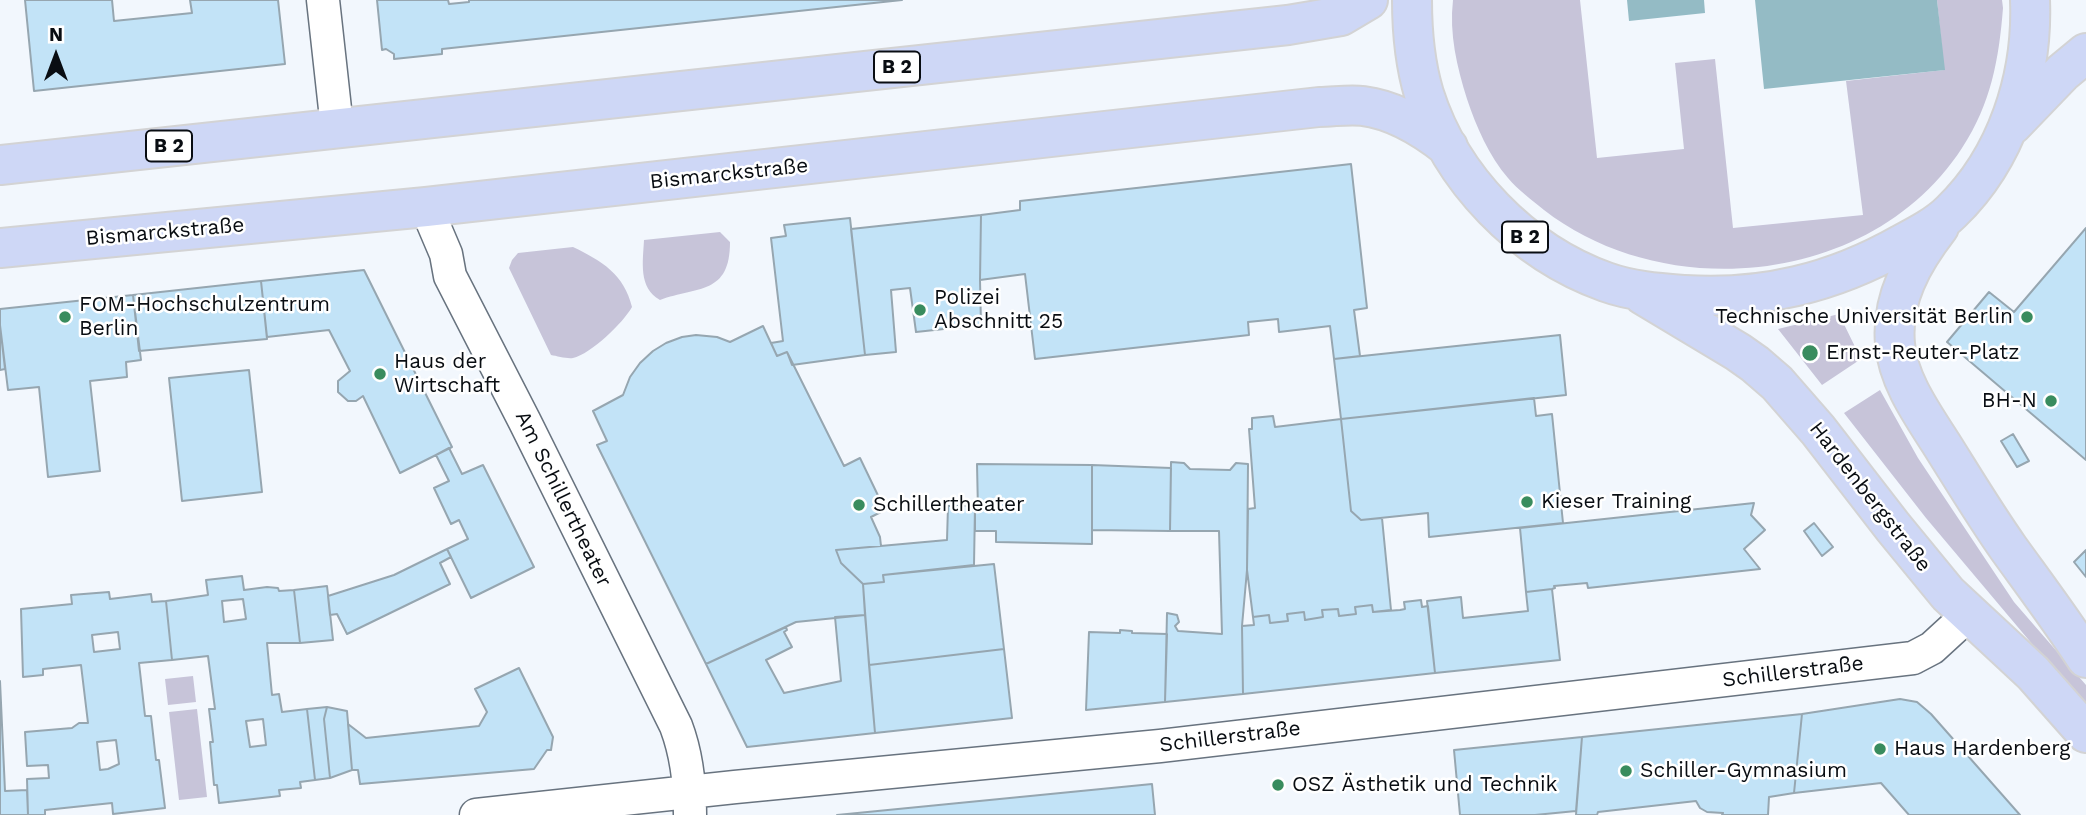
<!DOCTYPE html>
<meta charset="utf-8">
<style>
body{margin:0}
#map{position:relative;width:2086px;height:815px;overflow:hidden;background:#f2f7fd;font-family:"Work Sans",sans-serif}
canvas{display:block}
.north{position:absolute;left:21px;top:21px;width:70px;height:70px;-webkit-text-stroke:5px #fff;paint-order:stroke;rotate:0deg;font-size:19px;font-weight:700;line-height:28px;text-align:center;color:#090d12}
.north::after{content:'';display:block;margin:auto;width:24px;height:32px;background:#090d12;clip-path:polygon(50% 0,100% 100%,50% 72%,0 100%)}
</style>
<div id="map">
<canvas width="2086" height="815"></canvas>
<div class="north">N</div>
</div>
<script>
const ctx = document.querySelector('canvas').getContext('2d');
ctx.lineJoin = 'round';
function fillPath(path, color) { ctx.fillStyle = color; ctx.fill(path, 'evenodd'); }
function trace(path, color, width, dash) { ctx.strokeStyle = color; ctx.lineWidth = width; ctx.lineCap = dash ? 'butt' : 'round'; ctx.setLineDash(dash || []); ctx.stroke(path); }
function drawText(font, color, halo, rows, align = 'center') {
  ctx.font = font + ' "Work Sans",sans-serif'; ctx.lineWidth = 5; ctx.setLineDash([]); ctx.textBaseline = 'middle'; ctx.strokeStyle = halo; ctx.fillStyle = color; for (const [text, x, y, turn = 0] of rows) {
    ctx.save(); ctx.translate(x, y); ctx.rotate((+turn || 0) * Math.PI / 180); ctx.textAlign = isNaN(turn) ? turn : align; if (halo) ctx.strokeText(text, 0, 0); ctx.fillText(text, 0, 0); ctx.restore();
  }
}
fillPath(new Path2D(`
 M1453,0h127l17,158 87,-9 -9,-86 40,-4 18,169 130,-13 -17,-134 98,-11 -7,-70h65l1,8c-4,51 -12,96 -41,140 -88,136 -294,158 -418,62 -12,-10 -26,-20 -36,-32 -19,-22 -32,-52 -41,-79 -10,-32 -18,-65 -14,-99z
 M720,232l10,10c0,53 -32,44 -70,58 -22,-12 -17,-39 -16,-60z
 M573,247c29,14 51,27 59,60 -9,16 -41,47 -59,51 -6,1 -16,-2 -22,-3l-42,-87 3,-8 6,-7z
 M1839,314l22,45 -39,26 -44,-56z
 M1880,390l38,68 96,144 72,83v23l-160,-190 -82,-105z
 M193,676l3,26 -28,3 -3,-26z
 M197,709l10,88 -28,3 -10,-88z`), '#c7c4d9');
fillPath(new Path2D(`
 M1627,0h77l1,13 -76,8z
 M1755,0h182l8,70 -181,19z`), '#94bbc5');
const building = new Path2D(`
 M25,0h87l2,21 78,-8 -2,-13h88l7,64 -251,27z
 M377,0h71l1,4 20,-2v-2h433l-460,49v5l-48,5v-5l-8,-5 -4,1z
 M1351,164l16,144 -13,2 6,46 -26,3 -4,-33 -51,6 -1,-13 -30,3 1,13 -214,24 -10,-85 -45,6 1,-65 39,-5v-9z
 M981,215l-1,65 1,45 -65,7 -6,-44 -19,2 5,62 -31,3 -14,-126z
 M850,218l15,137 -73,10 -5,-13 -10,4 -6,-13 12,-2 -12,-103 15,-2 -2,-11z
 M2086,228v232l-139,-118 42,-50 25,20z
 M364,270l88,177 -52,26 -37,-77 -7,5h-8l-10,-9v-11l12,-10 -21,-41 -62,7 -6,-56z
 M261,281l6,58 -128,12 -6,-56z
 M133,295l8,65 -15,2 1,15 -37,4 10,90 -52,6 -9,-90 -31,3 -8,-65v-16z
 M0,325l5,44 -5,1z
 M763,326l14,30 10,-4 57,114 16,-8 25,52 -14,7 9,20 1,9 -45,4 5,13 22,21 2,31 -69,7 -90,42 -109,-219 10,-4 -14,-30 30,-16 7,-18 10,-14 13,-12 13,-8 16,-6 14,-2 21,2 13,5z
 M1560,335l6,60 -225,24 -7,-60z
 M249,370l13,122 -80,9 -13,-123z
 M1534,398l2,18 16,-2 11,109 -134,14 -1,-24 -67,7 -10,-9 -10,-92z
 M1273,416l2,11 66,-8 10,92 10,9 21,-2 9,92 -18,2 -1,-7 -17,2 1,7 -17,2 -1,-7 -16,1 1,7 -18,3 -1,-8 -17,2 1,7 -18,2 -1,-8 -16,2 -6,-47 1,-61 7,-1 -6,-79h3v-11z
 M2013,434l16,27 -12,6 -16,-26z
 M449,448l13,26 21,-9 51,102 -63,31 -24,-49 21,-10 -9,-19 -8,4 -17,-36 15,-7 -13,-26z
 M1171,462l13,1 6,6 40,1 6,-7 12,1 -1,106 -5,56 1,68 -78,8 2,-89 10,2 2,7 -4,4 3,5 44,3 -3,-103h-49z
 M977,464l115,1v79l-96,-2v-11h-21v-20h3z
 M1092,465l79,3 -1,63 -78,-1z
 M1754,503l-3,12 14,15 -21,19 16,20 -172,19 -1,-5 -33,3 1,2 -3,1 -26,3 -6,-64z
 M948,506h27l-1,59 -91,10 1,7 -21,2 -22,-21 -5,-13 111,-10z
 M1814,523l19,24 -11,9 -18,-25z
 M447,549l4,8 -11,6 10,21 -103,50 -10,-20 -7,1 -2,-19 66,-21z
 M2086,550v27l-12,-15z
 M994,564l10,85 -135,16 -6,-81 21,-2 -1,-7z
 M242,576l2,14 23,-3 11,1 1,3 15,-1 6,53h-33l5,52 7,-1 3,18 25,-3 8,71 -15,2 1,6 -22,2 1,6 -61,7 -2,-18h-3l-4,-43h3l-4,-33h6l-7,-53 -36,4 -6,-59 42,-6 -2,-15zM243,599l3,20 -22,3 -2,-21zM263,719l3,26 -16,2 -4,-26z
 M327,586l6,54 -33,3 -6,-53z
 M1552,589l8,71 -125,13 -8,-72 34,-4 2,21 65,-7 -2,-19z
 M109,592l1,7 41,-5 1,8 14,-1 6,59 -33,3 6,53h6l5,44h3l6,48 -52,6 -1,-11 -67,7v5h-17l-1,-36 22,-1 -1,-13 -21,1 -2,-34 47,-4 7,-5h9l-7,-58 -38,4v6l-20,2 -2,-68 51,-5 -1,-9zM118,632l2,17 -26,3 -2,-17zM116,740l3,24 -11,5 -8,1 -3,-28z
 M1421,600l1,7 6,-1 7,67 -192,21 -1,-68 12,-1 -1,-8 16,-2 1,8 18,-2 -1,-7 17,-2 1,8 18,-3 -1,-7 16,-1 1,7 17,-2 -1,-7 17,-2 1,7 27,-2 5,-1 -1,-7z
 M865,615l10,118 -128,14 -41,-83 80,-37 1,3 -3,2 8,15 -26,13 18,33 57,-12 -6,-64z
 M1120,630l12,1v2l35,1 -2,68 -79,8 3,-78 31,1z
 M1004,649l8,69 -137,15 -6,-68z
 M519,668l34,69 -2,13h-4l-13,19 -174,15 -2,-14h-6l-4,-46 18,14 113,-12 8,-14 -12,-23z
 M0,681l5,110 22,-1 1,25h-28z
 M1900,699l17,3 14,12 89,101h-111l-28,-32 -87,10 8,-79z
 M327,707l20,4 5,59 -22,8 -6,-59z
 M327,707l-3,12 6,59 -15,2 -8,-71z
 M1802,714l-8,79 -25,4 -1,18h-46l1,-2 -16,-1 -7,-4 -4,-7 -98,11 -1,3h-21l6,-78z
 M1582,737l-6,74 -41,4h-75l-6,-65z
 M1152,784l3,31h-318z`);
fillPath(building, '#c2e3f7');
trace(building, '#96a6b0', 2);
const minor = new Path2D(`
 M323,0l14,127
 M426,207l20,47 4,22 75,146 151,304c11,29 14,57 14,88
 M476,815l259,-28 425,-41 753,-88 19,-10 36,-33`);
const major = new Path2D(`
 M1412,0c0,31 3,64 12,94 27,85 98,158 182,188 25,9 52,11 78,13 79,5 149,-12 218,-51 17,-9 36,-19 49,-32 56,-54 82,-135 79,-212
 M2012,125l51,-53 23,-19
 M0,165l1288,-140 53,-9 27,-16
 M1939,227c-27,35 -48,72 -44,117 3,37 28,71 47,101 22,35 43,70 67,104 26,36 53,72 77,109
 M0,248l426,-41 893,-100c14,0 30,-3 44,-1 32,4 61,22 85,41
 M1643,295l95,57 17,12 22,19 41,47 75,97 55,67 85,79 53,60`);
trace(minor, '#68737f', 35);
trace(major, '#d3d3d4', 42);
trace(minor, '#fff', 32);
trace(major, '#ced7f6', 38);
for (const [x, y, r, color] of [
 [920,310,7,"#398c5e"],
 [65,317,7,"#398c5e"],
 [2027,317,7,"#398c5e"],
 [1810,353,9,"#398c5e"],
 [380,374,7,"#398c5e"],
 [2051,401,7,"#398c5e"],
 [1527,502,7,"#398c5e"],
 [859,505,7,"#398c5e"],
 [1880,749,7,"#398c5e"],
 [1626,771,7,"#398c5e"],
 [1278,785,7,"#398c5e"]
]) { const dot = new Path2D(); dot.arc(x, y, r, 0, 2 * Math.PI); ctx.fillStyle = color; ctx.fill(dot); trace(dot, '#fff', 2.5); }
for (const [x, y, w] of [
 [897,67,46],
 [169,146,46],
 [1525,237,46]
]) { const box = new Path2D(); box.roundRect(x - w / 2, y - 15.5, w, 31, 5); ctx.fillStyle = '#fff'; ctx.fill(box); trace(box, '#090d12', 2); }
drawText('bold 19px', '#090d12', null, [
 ["B 2",897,67],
 ["B 2",169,146],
 ["B 2",1525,237]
]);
drawText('21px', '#090d12', '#fff', [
 ["Bismarckstraße",729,174,-6],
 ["Bismarckstraße",165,232,-5],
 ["Hardenbergstraße",1870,497,52],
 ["Am Schillertheater",563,499,64],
 ["Schillerstraße",1793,672,-7],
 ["Schillerstraße",1230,737,-7]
]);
drawText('21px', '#090d12', '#fff', [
 ["Polizei",934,298],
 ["Abschnitt 25",934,322],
 ["FOM-Hochschulzentrum",79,305],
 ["Berlin",79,329],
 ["Technische Universität Berlin",2013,317,"right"],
 ["Ernst-Reuter-Platz",1826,353],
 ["Haus der",394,362],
 ["Wirtschaft",394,386],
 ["BH-N",2037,401,"right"],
 ["Kieser Training",1541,502],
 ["Schillertheater",873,505],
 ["Haus Hardenberg",1894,749],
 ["Schiller-Gymnasium",1640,771],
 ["OSZ Ästhetik und Technik",1292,785]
], 'left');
</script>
